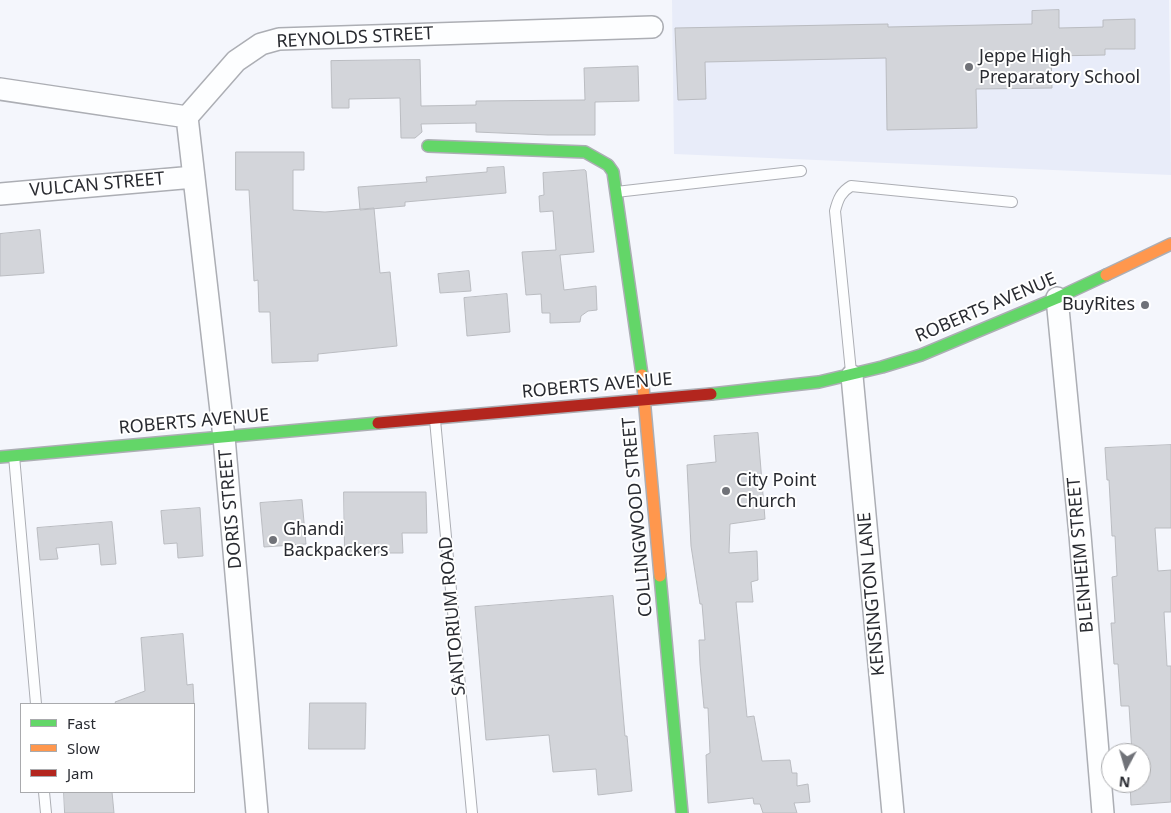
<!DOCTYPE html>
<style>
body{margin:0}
#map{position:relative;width:1171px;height:813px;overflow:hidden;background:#f4f6fc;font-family:"Noto Sans",sans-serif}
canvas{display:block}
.legend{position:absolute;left:20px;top:703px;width:175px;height:90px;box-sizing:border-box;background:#fff;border:1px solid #a9aaad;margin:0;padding:6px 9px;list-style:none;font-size:15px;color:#292b31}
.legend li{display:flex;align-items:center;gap:10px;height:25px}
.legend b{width:25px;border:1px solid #a9aaad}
.north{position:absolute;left:1101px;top:743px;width:50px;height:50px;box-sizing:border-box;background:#fff;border:1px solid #a9aaad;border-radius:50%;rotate:186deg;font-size:14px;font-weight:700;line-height:20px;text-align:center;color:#292b31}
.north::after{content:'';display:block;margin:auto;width:18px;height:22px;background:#707278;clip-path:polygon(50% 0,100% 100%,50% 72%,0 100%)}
</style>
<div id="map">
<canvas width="1171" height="813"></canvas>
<ul class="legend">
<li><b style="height:6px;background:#63d668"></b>Fast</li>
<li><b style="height:6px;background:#ff974d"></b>Slow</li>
<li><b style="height:6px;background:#b3261e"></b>Jam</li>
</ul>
<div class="north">N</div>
</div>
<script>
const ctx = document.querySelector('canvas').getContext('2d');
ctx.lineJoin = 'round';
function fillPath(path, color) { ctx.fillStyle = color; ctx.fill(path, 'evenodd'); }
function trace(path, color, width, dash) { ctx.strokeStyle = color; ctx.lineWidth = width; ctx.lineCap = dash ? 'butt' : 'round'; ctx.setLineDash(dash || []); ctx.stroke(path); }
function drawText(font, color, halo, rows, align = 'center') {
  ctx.font = font + ' "Noto Sans",sans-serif'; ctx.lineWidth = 4; ctx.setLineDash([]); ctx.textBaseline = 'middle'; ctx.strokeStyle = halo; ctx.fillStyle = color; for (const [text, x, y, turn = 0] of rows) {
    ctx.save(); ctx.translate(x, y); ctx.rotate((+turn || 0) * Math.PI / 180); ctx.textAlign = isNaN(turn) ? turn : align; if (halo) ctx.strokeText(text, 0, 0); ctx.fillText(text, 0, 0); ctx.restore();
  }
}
fillPath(new Path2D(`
 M672,0h497l2,175 -497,-21z`), '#e8ecf9');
const building = new Path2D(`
 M1059,10v18l44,-1v-7l32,-1v30h-30v6l-54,1 1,32 -76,1 1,39 -90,2 -1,-72 -181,4 1,37 -28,1 -3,-72 213,-4v3l144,-3v-13z
 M420,60l1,46 55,-1v-4l109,-1 -1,-32 54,-2 1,35 -44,1v33h-47l-72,-3v-9l-55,1 1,8 -7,6h-14l-1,-40 -51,1v9h-17l-1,-47z
 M236,152h68v18h-11v40l32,2 49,-4 6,65 10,-1 7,74 -79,8v7l-46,2 -2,-51h-11l-1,-32 -4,1 -5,-91h-13z
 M504,167l2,26 -101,9v4l-45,4 -2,-23 69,-5 -1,-5 61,-5v-4z
 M585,170l1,1 8,81 -34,3 4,35 32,-4 1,24 -9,1 -7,5 -1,6 -30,1v-10h-8l-1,-19 -15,1 -4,-43 34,-2 -3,-39 -13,1 -1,-16 5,-1 -1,-22z
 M40,230l4,43 -44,3v-42z
 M469,271l2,20 -31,2 -2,-19z
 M507,294l3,38 -43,4 -3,-38z
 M758,433l7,86 -35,5 -1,29 28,-2 1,29 -7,2 2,20h-17l11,115 7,-1 8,45 28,-1 2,13h5v13l11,-2 2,18 -16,1 3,10h-34l-3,-9h-6l-1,-6 -45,5 -2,-48 4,-2 -2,-45h-4l-4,-44 -1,-24h6l-3,-36h-2l-9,-58 -4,-81 29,-3 -2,-26z
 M1171,445v83h-16l3,43 13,-1v42h-7l3,54h4v136l-40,3 -1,-22h11v-30h-9l-3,-47h-8l-3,-42h-4l-3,-41h4l-3,-46 5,-1 -2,-40h-3l-3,-56h-2l-2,-32z
 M344,492h82l1,41h-25l1,20h-58z
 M302,500l4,44 -42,3 -4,-44z
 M200,508l3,48 -25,2 -1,-15 -13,1 -3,-33z
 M112,522l4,42 -15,1 -2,-21 -43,4 2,11 -18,1 -3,-32z
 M613,596l12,140h2l5,55 -34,4 -2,-26 -43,3 -4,-37 -63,5 -11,-133z
 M183,634l4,51 6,-1 1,20h-78l-1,-2 30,-11 -4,-53z
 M310,703h56l-1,46h-56z
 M64,792h48l2,21h-49z`);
fillPath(building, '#d3d5da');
trace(building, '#babcc1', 1);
const lane = new Path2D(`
 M616,192l185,-21
 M851,372l-16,-161c3,-12 6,-19 16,-25l161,16
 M435,420l37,393
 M14,456l22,248
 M44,792l2,21`);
const street = new Path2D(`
 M0,89l187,28 49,-56 25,-17 18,-5 373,-12
 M187,117l37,320 33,376
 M0,194l194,-17
 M1057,298l23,237 23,278
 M852,376l41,437`);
const fast = new Path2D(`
 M428,146l157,6 23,13 5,7 29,203
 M711,394l108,-12 63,-15 39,-12 136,-57 49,-23
 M0,457l378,-34
 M660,576l22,237`);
const slow = new Path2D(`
 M1106,275l65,-31
 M642,375l18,201`);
const jam = new Path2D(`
 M378,423l333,-29`);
trace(lane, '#acaeb4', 12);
trace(street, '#acaeb4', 24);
trace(fast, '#acaeb4', 14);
trace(slow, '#acaeb4', 14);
trace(jam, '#acaeb4', 14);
trace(lane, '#fdfeff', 10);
trace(street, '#fdfeff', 21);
trace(fast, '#63d668', 11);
trace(slow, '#ff974d', 11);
trace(jam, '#b3261e', 11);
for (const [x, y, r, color] of [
 [969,67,5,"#707278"],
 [1145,305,5,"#707278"],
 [726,491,5,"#707278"],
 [273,540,5,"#707278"]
]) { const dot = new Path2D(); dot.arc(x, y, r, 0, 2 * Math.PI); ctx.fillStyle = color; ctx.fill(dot); trace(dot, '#fff', 2); }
drawText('18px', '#292b31', '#fff', [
 ["REYNOLDS STREET",355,38,-3],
 ["VULCAN STREET",97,185,-5],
 ["ROBERTS AVENUE",986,308,-23],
 ["ROBERTS AVENUE",597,386,-5],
 ["ROBERTS AVENUE",194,422,-5],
 ["DORIS STREET",231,509,-95],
 ["COLLINGWOOD STREET",638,517,-95],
 ["BLENHEIM STREET",1081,555,-95],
 ["KENSINGTON LANE",872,594,-95],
 ["SANTORIUM ROAD",453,616,-95]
]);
drawText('18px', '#292b31', '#fff', [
 ["Jeppe High",979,57],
 ["Preparatory School",979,78],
 ["BuyRites",1135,305,"right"],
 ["City Point",736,481],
 ["Church",736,502],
 ["Ghandi",283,530],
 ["Backpackers",283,551]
], 'left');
</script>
